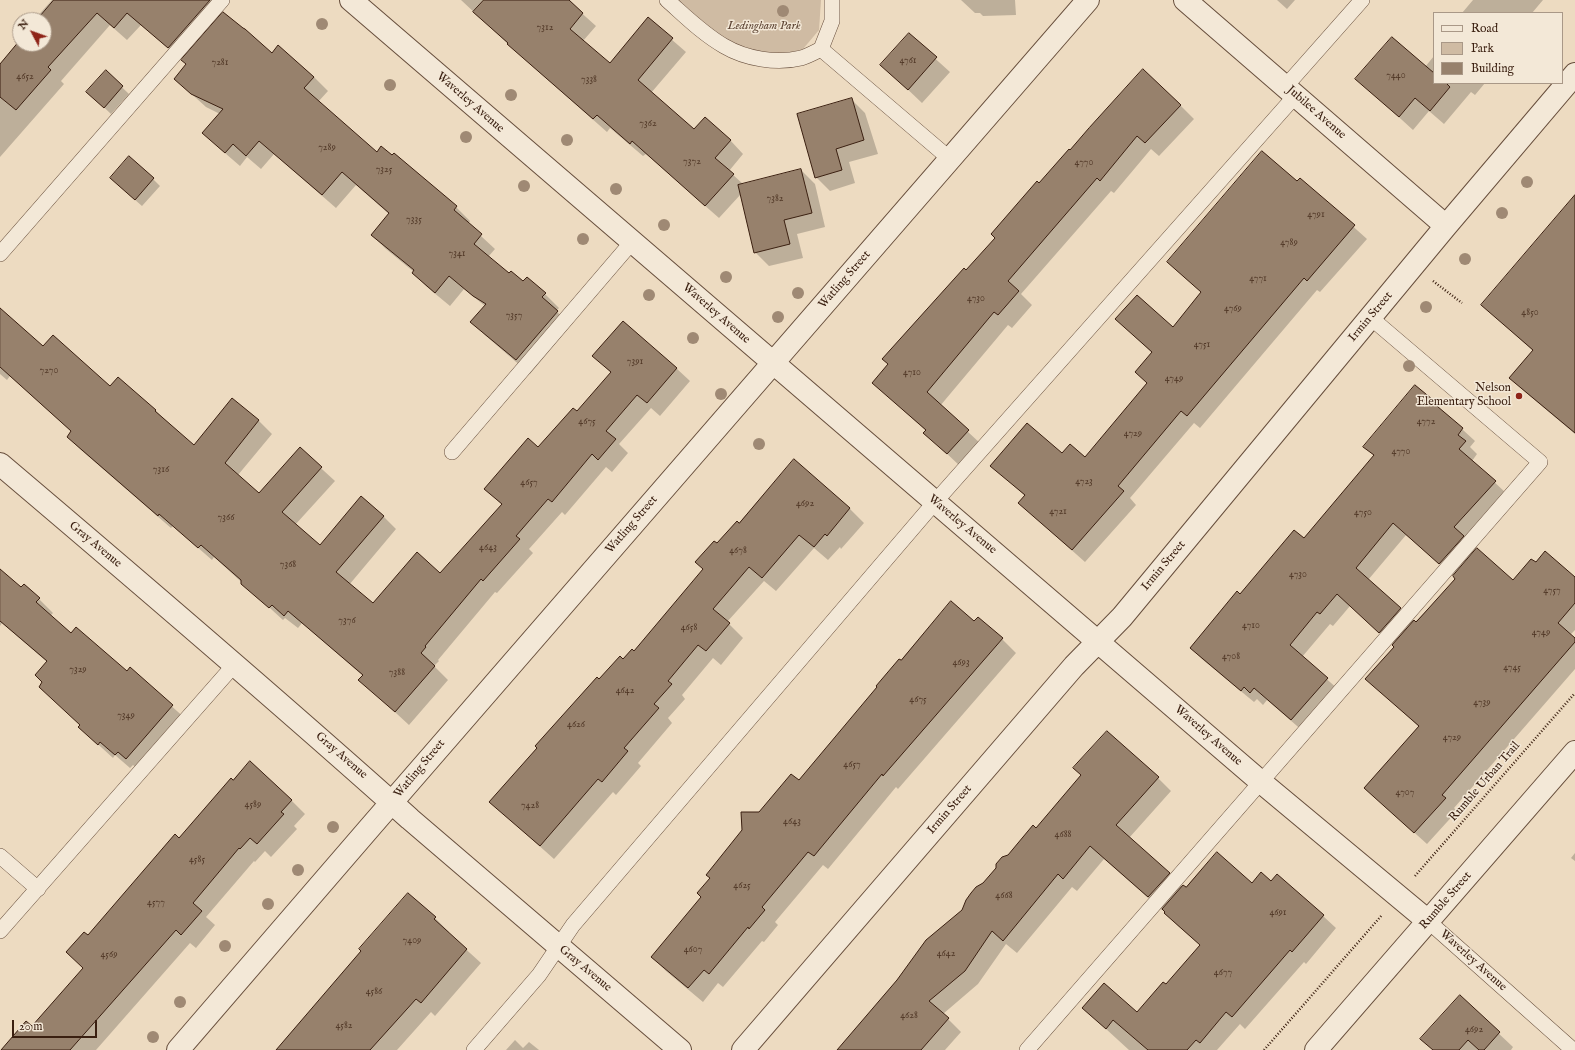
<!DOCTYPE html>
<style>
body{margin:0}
#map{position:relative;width:1575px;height:1050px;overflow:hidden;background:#eddbc1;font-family:"IM FELL English",serif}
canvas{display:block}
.legend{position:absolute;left:1433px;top:12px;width:130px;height:72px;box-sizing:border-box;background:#f3e8d7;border:1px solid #a99887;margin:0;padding:5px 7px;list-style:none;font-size:12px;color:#3a1f10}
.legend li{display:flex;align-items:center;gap:8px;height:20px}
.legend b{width:20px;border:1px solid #a99887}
.north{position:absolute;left:12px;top:12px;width:40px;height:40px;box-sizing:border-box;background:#f3e8d7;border:1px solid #a99887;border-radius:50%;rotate:311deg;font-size:11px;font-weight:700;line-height:16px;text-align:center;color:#3a1f10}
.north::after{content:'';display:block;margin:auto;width:14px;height:18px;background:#8f2418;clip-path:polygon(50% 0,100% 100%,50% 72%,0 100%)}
.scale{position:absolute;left:12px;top:1020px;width:85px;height:18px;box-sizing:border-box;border:2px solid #3a1f10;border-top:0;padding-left:5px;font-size:12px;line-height:14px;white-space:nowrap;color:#3a1f10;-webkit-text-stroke:3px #f3e8d7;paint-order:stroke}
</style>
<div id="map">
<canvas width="1575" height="1050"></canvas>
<ul class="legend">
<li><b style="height:5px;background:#f3e8d7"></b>Road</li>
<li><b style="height:11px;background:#cfbba3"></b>Park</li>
<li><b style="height:11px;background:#97816c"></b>Building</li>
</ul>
<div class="north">N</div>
<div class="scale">20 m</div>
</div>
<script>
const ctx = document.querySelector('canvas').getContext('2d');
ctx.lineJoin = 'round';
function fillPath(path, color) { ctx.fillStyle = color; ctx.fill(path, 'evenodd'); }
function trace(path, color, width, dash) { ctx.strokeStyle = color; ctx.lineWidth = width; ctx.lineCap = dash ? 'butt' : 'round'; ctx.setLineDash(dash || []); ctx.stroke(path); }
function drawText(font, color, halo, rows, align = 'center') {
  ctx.font = font + ' "IM FELL English",serif'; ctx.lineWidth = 3; ctx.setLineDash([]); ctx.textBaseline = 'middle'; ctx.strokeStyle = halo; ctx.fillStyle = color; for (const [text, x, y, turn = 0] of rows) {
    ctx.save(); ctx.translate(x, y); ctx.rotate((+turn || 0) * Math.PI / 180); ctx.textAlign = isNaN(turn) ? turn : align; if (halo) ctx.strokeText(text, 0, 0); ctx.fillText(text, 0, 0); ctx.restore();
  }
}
fillPath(new Path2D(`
 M675,0h146l-2,30 -16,19 -23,6 -22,-2 -43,-17z`), '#cfbba3');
fillPath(new Path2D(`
 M52,0h170l-6,8 7,7 49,39 6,-8 36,31 14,14 -10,11 59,51 79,54 14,14 -2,3 27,25 -7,8 21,17 36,20 14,14 -3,3 15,14 -41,49 -44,-38 -14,-14 13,-16 -21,-17 -14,17 -23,-19 -14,-14 1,-1 -28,-23 -14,-14 17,-21 -33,-29 -20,23 -62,-54 -13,15 -14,-12 -7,9 -22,-19 2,-33 -14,-7 -31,-28 12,-15 -46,-39 -14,15 -17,-15 -49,56 3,3 -64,73v-91l20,-24v2h24v-24h-10z
 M461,0h106l29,26 -13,15 27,23 38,-45 38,33 -35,41 43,37 36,10 13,14 -14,17 15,14 57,-15 14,14 10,43 -28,7 6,24 -34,8 -14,-14 -14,-58 -22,24 -73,-64 -3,2 -33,-28 -3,4 -85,-75z
 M961,0h54l1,15 -33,1 -3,-3h-5z
 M1277,0h18l-8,9z
 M1473,0h70l-11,13h-70z
 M909,35l41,37 -28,31 -40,-38z
 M1434,56v27h51l-10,12 -4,-3 -27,32 -15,-13 -16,19 -56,-51 68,-12z
 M106,72l23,22 -18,20 -17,-16z
 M851,99l14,14 13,41 -29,8 6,21 -25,8 -14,-14z
 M1180,105l14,14 -35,37 -8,-7 -37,44 -3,-2 -90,103 11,11 -20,23 -4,-3 -68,81 41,38 -20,23 -36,-34 1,-2 -53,-48 123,-145 43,-54 32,-32z
 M153,179l7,7 -18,20 -24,-21z
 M1300,179l67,60 -47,53 -3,-2 -117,138 -6,-5 -64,75 6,7 -51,57 -53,-47 -7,-19 -33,-30 70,-11 23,3 63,-74 -12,-12 16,-19 -36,-34 57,9 29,-35 -34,-31 129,-79z
 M1575,197v237l-51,-43 -13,-13 22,-27 -51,-46z
 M0,316l43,31 68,40 44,23 39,37 38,-47 27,21 13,13 -34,41 21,19 41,-45 35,32 -40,44 25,22 63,-31 13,13 -47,56 24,20 67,-30 62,-70 -16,-16 52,-40 39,-36 34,-40 -17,-17 82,12 14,13 -30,35 -9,-8 -32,36 9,9 -16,19 -6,-5 -41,48 -3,-3 -33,37 4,4 -36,40 -2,-1 -57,68 1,1 -5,5 14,14 -39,45 -49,-45 3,-4 -61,-53 -4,5 -13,-10 -2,2 -69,-63 -2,3 -39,-34 -2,2 -90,-78 -13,-13 4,-5 -62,-56 -3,4 -7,-6z
 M1415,386l60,55 -5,6 7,7 -5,7 35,33 -41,46 47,41 62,-3v52l-5,5 5,4v30l-121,139 3,3 -30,33 -49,-44 41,-73 -52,-48 29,-32 -46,-41 -17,20 -3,-2 -28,33 38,34 -36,41 -37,-32 -4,5 -6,-6 -3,3 -51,-42 -12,-12 49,-53 64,-56 70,-83 -9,-9zM1406,535l51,44 -42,43 -47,-42z
 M794,461l56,48 14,14 -23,26 -1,-2 -12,13 -14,-12 -38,43 -12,-10 -37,41 16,16 -22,27 -8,-7 -31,37 3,4 -17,19 4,5 -34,40 3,3 -25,29 -3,-3 -59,67 -64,-57 110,-122 34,-27 70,-83 13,-25 22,-20z
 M0,570l21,19 18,10 14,14 -3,3 22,19 55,37 3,-3 57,51 -46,52 -8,-7 -3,3 -15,-13 -2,3 -34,-31 2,-2 -38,-43 4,-20 -45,-39 -2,3z
 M975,623l27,16 14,14 -118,136 -2,-2 -68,82 -5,-4 -48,57 3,3 -14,17 -2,-1 -39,46 -5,-4 -15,19 -37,-31 -14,-14 50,-60 57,-84 40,-32 102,-119z
 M1158,778l13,13 -42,47 54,49 3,1 85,-6 52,34 13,12 -30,36 -2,-2 -59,67 -5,-5 -23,26h-88l-46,-42 54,6 29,-29 35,-39 -23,-20 -15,-17 -1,1 -58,-51 -27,32 -5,-4 -55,66 -11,-9 -28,40 -35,30 18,18 -16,18h-107l125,-139 21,-27 24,-28 29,-26z
 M233,781l58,19 14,14 -11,12 3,3 -26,28 -6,-6 -10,11 -1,-1 -48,56 9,8 -19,23 -6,-5 -94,107h-93l29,-22 52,-59 4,-32z
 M1575,853v8l-4,-3z
 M435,918l14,14 -1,1 33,30 -46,53 -4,-4 -34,38h-119z
 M1460,997l53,50 -2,3h-78z
 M515,1040l8,8 6,-6 10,8h-33z`), '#0003');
const building = new Path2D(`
 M54,0h156l-42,48 -41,-35 -13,15 -17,-15 -49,54 3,3 -35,40 -16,-13v-33l20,-24v4h24v-24h-7z
 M484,0h85l14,13 -13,16 40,34 38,-46 25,21 -35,42 56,49 11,-12 26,23 -16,18 19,16 -29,32 -73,-65 -2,3 -33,-29 -4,4 -86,-75 1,-1 -35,-31z
 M223,12l20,16 2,1 27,24 6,-8 36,32 -10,11 73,64 4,-6 11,9 2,-2 63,53 -3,4 28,24 -8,10 35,29 2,-2 12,10 4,-4 19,16 -4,4 16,14 -42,49 -46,-38 16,-18 -13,-8 -24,-20 -14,17 -23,-20 2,-3 -43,-35 18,-22 -47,-41 -20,23 -63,-54 -13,15 -13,-12 -8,9 -23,-20 21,-24 -32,-15 -17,-15 12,-15 -5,-4z
 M909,33l28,24 -29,33 -28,-25z
 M1392,37l42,36v10h12l4,4 -20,24 -15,-13 -16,19 -44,-38z
 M1143,69l38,36 -36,38 -8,-7 -37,45 -3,-3 -89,103 11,10 -21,24 -4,-3 -67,80 42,38 -22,24 -24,-21 3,-3 -54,-47 16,-19 -6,-5 82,-91 2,2 29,-32 -4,-4 46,-53 2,2 30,-34 1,1 19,-22z
 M106,70l17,16 -19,22 -18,-16z
 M852,98l12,42 -28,9 6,21 -27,8 -18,-64z
 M1262,151l35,30 3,-3 55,47 -48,56 -3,-3 -117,138 -6,-5 -63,75 6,5 -52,59 -54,-47 7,-8 -35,-29 37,-43 35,30 8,-9 15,13 62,-74 -12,-11 17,-20 -37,-33 22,-24 36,32 28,-35 -34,-30z
 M129,156l25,22 -19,22 -25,-22z
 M801,169l11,44 -28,7 6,24 -36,9 -16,-68z
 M1575,195v238l-66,-55 24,-28 -52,-45z
 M0,308l43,38 10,-11 57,51 8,-9 38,33 -1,1 39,34 38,-47 27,22 -34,43 34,30 41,-46 22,20 -40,45 38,33 41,-49 23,20 -48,56 37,31 44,-51 23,21 62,-69 -18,-15 44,-51 10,9 35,-39 4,3 34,-39 -19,-16 31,-35 54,47 -30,35 -10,-8 -31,36 10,8 -18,21 -6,-6 -40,48 -4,-3 -32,37 4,3 -37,42 -2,-2 -56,67 1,1 -5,6 14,13 -40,46 -37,-32 5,-5 -75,-64 -4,5 -12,-11 -3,3 -28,-24v-4l-40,-35 -3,3 -39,-34 -1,2 -91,-79 4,-6 -71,-64z
 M1415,385l17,14 -1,2 32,27 -5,7 8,6 -7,8 37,32 -42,46 10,9 -25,28 -46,-41 -37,45 45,40 -22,25 -42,-39 -17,20 -3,-2 -27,33 38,33 -37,42 -37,-32 -4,5 -6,-6 -3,4 -51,-43 47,-57 3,3 54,-64 10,8 70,-83 -11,-8z
 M794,459l56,49 -23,28 -2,-2 -11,13 -15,-12 -37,43 -13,-11 -36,42 17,14 -24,28 -8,-6 -30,36 4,3 -18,20 5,4 -35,40 4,3 -26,31 -4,-3 -58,67 -51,-44 48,-54 -2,-2 62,-69 2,2 21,-23 3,3 9,-10 2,2 69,-82 -8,-7 19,-21 3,2 20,-22 2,2z
 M1477,548l36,32 18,-21 5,3 9,-11 30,26v26l-17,20 17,15v4l-133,153 4,3 -32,35 -50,-45 55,-62 -54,-47 29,-32 -2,-2 22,-25 2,2 3,-3 36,-40 -2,-3z
 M0,569l21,18 3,-3 16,14 -4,4 35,31 5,-6 51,44 3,-4 43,38 -47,54 -8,-7 -3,3 -15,-13 -2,3 -20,-18 2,-2 -41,-38 3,-5 -7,-7 12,-14 -47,-40z
 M951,601l23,20 4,-4 25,21 -120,138 -1,-2 -68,82 -6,-4 -46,55 3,3 -16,19 -1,-2 -39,47 -5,-4 -16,18 -37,-31 50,-60 -4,-4 13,-15 -4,-3 36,-45 -1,-18h18l32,-38 8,6 78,-93 -1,-1 23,-27 2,1z
 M1107,731l52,46 -43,48 54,48 -22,24 -58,-51 -27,33 -5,-5 -55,67 -11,-10 -27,40 -36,30 20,17 -28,32h-84l60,-70 29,-40 36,-30 4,-10 5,-7 5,-6 7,-4 13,-15v-4l6,-7 6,-2 25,-30 3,3 45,-53 -8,-7z
 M250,761l42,39 -11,12 3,2 -27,30 -7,-6 -10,11 -1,-1 -46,55 9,8 -21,24 -5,-5 -106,120h-69l25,-29 6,5 51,-58 -17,-16 18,-20 4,3 87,-101 4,4 52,-60 2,2z
 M1217,852l35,31 9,-11 10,9 6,-7 47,41 -32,37 -2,-2 -58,67 -6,-5 -26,31 -4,-3 -9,10h-39l-35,-30 -7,9 -24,-21 22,-25 33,29 26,-30 3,2 34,-39 -36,-32 1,-1 -3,-3 21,-24 3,2z
 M408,893l28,24 -2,2 33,30 -46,54 -5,-4 -46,51h-94l85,-99 -2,-2z
 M1460,995l40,37 -16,18h-5l-11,-10 -9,10h-26l-13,-11z`);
fillPath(building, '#97816c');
trace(building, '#3a1f10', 1);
const service = new Path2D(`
 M667,0c18,16 36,34 57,46 22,13 53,18 77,12 7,-2 14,-6 20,-9
 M832,0v21l-11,28 129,110
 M1285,87l77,-87
 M0,254l222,-254
 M452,452l180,-210
 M0,856l38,33
 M1428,921l145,129
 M0,931l235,-267
 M474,1050l65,-75 34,-50 362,-423 361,-407
 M1027,1050l513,-588 -169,-144`);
const minor = new Path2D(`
 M351,0l910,782 167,139
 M1185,0l261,226
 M0,464c138,117 275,234 410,355l270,231
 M178,1050c302,-351 606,-700 910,-1050
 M743,1050l331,-384 48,-49 324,-391 129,-152`);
const tertiary = new Path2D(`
 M1316,1050l259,-298`);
trace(service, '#674e3c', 16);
trace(minor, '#674e3c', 24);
trace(tertiary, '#674e3c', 24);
trace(new Path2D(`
 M1433,281l29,22
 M1415,876l160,-183
 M1264,1050l118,-135`), '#3a1f10', 2.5, [1, 2]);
trace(service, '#f3e8d7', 15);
trace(minor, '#f3e8d7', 22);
trace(tertiary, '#f3e8d7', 22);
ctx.fillStyle = '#9f8974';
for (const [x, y] of [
 [783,11],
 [322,24],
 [390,85],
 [511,95],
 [466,137],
 [567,140],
 [1527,182],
 [524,186],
 [616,189],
 [1502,213],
 [664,225],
 [583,239],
 [1465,259],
 [726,277],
 [798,293],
 [649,295],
 [1426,307],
 [778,317],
 [693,338],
 [1409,366],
 [721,394],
 [759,444],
 [333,827],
 [298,870],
 [268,904],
 [225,946],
 [180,1002],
 [153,1037]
]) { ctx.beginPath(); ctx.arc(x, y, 6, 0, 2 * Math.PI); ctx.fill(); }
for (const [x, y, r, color] of [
 [1519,396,4,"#8f2418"]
]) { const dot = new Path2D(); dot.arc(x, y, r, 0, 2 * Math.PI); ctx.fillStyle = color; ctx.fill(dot); trace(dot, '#f3e8d7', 1.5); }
drawText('10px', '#513827', null, [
 ["7312",545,28],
 ["4761",908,61],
 ["7281",220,63],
 ["7440",1396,76],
 ["4652",25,77],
 ["7338",589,80],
 ["7362",648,124],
 ["7289",327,148],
 ["7372",692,162],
 ["4770",1084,163],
 ["7325",384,170],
 ["7382",775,199],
 ["4791",1316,215],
 ["7335",414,220],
 ["4789",1289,243],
 ["7341",457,254],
 ["4771",1258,279],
 ["4730",976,299],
 ["4769",1233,309],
 ["4850",1530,313],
 ["7357",514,316],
 ["4751",1202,345],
 ["7391",635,362],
 ["7270",49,371],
 ["4710",912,373],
 ["4749",1174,379],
 ["4675",587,422],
 ["4772",1426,422],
 ["4729",1133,434],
 ["4770",1401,452],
 ["7316",161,470],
 ["4723",1084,482],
 ["4657",529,483],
 ["4692",805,504],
 ["4721",1058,512],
 ["4750",1363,513],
 ["7366",226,518],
 ["4643",488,548],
 ["4678",738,551],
 ["7368",288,565],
 ["4730",1298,575],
 ["4757",1552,591],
 ["7376",347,621],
 ["4710",1251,626],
 ["4658",689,628],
 ["4749",1541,633],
 ["4708",1231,657],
 ["4693",961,663],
 ["4745",1512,668],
 ["7329",78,670],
 ["7388",397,673],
 ["4642",625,691],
 ["4675",918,700],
 ["4739",1482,703],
 ["7349",126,716],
 ["4626",576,725],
 ["4729",1452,738],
 ["4657",852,765],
 ["4707",1405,793],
 ["4589",253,805],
 ["7428",530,806],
 ["4643",792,822],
 ["4688",1063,835],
 ["4585",197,860],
 ["4625",742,886],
 ["4668",1004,896],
 ["4577",156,903],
 ["4691",1278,913],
 ["7409",412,941],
 ["4607",693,950],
 ["4642",946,954],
 ["4569",109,955],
 ["4677",1223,973],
 ["4586",374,992],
 ["4628",909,1016],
 ["4582",344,1026],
 ["4692",1474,1030]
]);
drawText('italic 12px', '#5f4635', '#f3e8d7', [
 ["Ledingham Park",764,27]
]);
drawText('12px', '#3a1f10', '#f3e8d7', [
 ["Waverley Avenue",470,103,41],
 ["Jubilee Avenue",1316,113,41],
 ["Watling Street",845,280,-49],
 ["Waverley Avenue",716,314,41],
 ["Irmin Street",1371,317,-50],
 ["Watling Street",632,525,-49],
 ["Waverley Avenue",962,525,40],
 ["Gray Avenue",95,545,40],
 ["Irmin Street",1164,566,-50],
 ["Waverley Avenue",1208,736,41],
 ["Gray Avenue",341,756,41],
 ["Watling Street",420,769,-50],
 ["Rumble Urban Trail",1485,782,-49],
 ["Irmin Street",950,810,-49],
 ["Rumble Street",1446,901,-49],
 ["Waverley Avenue",1473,961,42],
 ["Gray Avenue",585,969,40]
]);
drawText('12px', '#3a1f10', '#f3e8d7', [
 ["Nelson",1511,389],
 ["Elementary School",1511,403]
], 'right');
</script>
